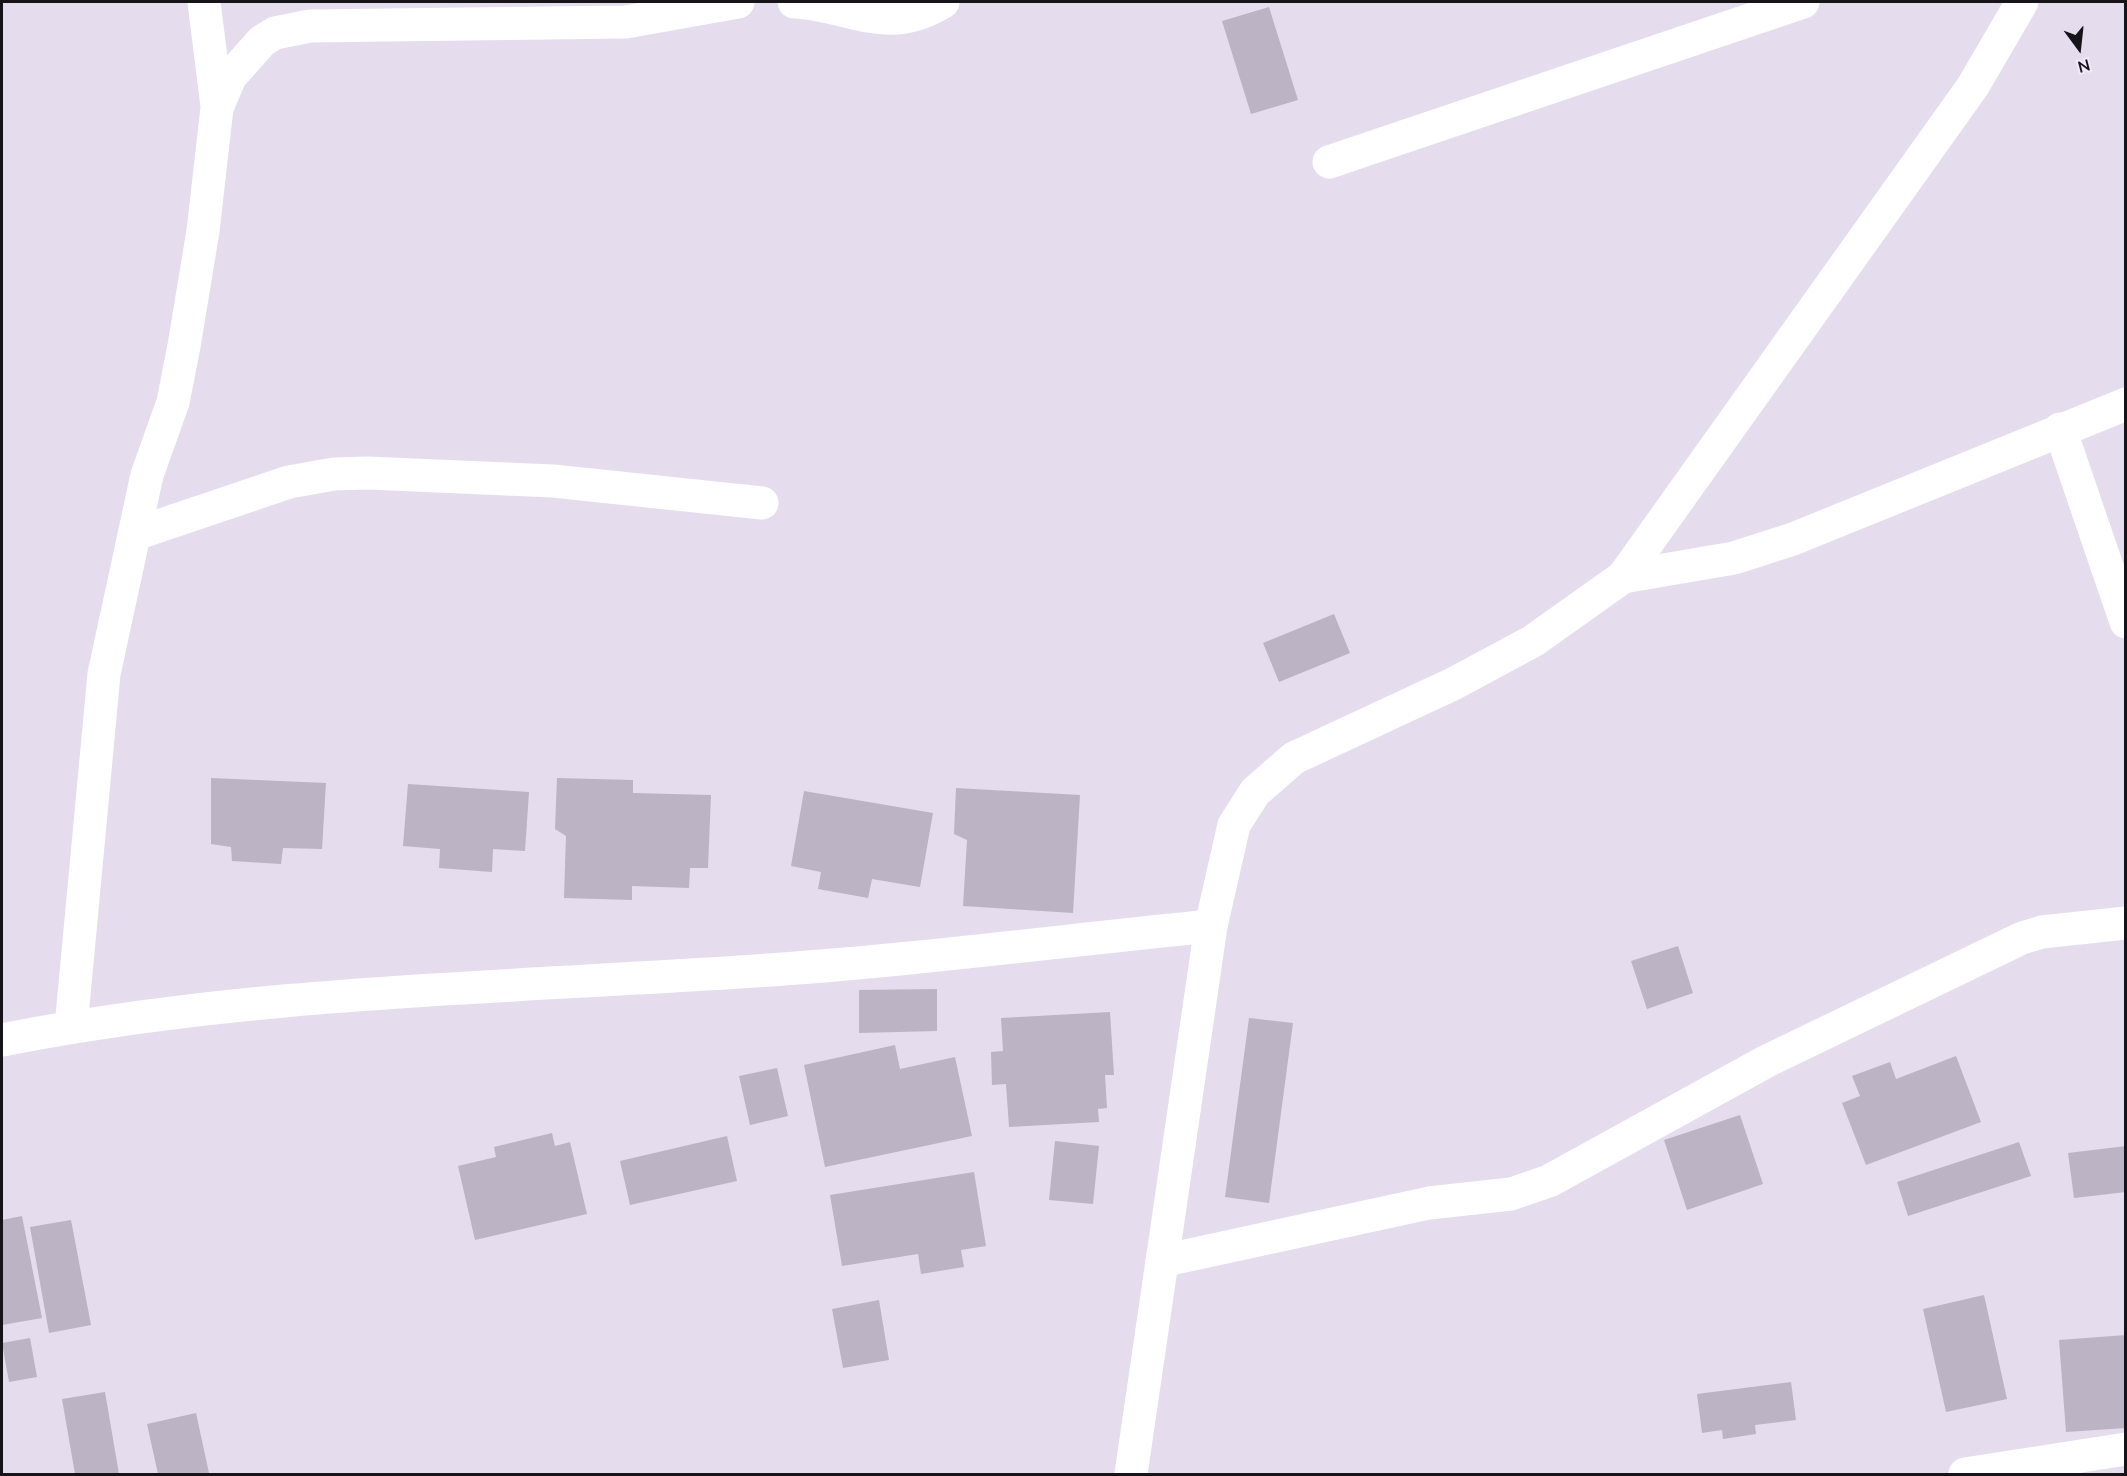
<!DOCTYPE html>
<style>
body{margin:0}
#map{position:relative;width:2127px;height:1476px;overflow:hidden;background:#e5dcee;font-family:"Nunito Sans",sans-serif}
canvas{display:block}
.frame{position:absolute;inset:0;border:3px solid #161319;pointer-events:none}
.north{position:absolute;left:2049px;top:18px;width:60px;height:60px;-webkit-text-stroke:4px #f2e9fb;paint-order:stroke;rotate:165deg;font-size:16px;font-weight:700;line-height:24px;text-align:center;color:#161319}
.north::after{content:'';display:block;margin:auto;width:21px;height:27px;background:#161319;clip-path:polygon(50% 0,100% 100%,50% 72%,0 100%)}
</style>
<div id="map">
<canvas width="2127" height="1476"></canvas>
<div class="frame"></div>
<div class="north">N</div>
</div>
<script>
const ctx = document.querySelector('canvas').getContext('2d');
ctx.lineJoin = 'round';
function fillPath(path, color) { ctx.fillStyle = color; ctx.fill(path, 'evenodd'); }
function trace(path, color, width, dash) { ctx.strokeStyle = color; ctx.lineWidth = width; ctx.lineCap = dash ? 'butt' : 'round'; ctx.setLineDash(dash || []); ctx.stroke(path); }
fillPath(new Path2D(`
 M1269,7l29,93 -47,14 -29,-93z
 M1334,614l16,39 -71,29 -16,-39z
 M211,778l115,5 -4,66 -39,-1 -2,16 -49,-3 -1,-14 -20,-3z
 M557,778l76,2v13l78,2 -3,73h-18l-1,20 -57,-2v14l-68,-2 2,-62 -11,-7z
 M408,784l121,8 -4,59 -32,-2 -1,23 -53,-4 1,-19 -37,-3z
 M956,788l124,7 -7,118 -110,-7 4,-66 -13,-6z
 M804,791l129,22 -13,74 -48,-8 -4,19 -50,-9 3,-17 -30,-6z
 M1678,946l15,47 -46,16 -16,-48z
 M937,989v42l-78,2v-43z
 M1110,1012l4,63h-9l2,33 -9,1 1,13 -90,5 -3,-43 -14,1 -1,-33 12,-1 -2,-33z
 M1249,1018l44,5 -24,180 -44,-6z
 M895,1045l5,24 55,-12 17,79 -147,31 -21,-102z
 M1956,1056l25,66 -115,43 -24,-62 18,-7 -8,-20 38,-14 6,17z
 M777,1068l11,48 -38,9 -11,-49z
 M1740,1115l23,69 -76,26 -23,-70z
 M552,1133l3,13 15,-4 17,72 -112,26 -17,-74 38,-9 -2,-10z
 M727,1136l10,45 -107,24 -10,-44z
 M1055,1141l44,5 -6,58 -44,-4z
 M2019,1142l12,34 -123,40 -11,-34z
 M2126,1146v46l-52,6 -6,-45z
 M974,1172l12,74 -25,4 3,17 -43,7 -3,-20 -76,12 -12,-71z
 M22,1216l20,102 -40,7v-105z
 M71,1220l20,105 -42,8 -19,-106z
 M1984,1295l23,104 -61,13 -23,-103z
 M879,1300l10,60 -46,8 -11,-59z
 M2126,1335v93l-60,4 -7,-92z
 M30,1338l7,39 -28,5 -7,-39z
 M1791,1382l5,38 -41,5 1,9 -33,5 -1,-9 -20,3 -5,-39z
 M105,1392l14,82h-44l-13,-75z
 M196,1413l13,60 -51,1 -11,-50z`), '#bcb3c4');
trace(new Path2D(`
 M204,2l13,104
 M794,2c59,3 91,35 149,0
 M1329,162l474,-160
 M2060,429l66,193
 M135,534l154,-52 45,-8 34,-1 185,8 209,22
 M1623,577l111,-19 59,-19 333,-135
 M71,1027l33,-353 43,-199 26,-73 11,-56 19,-115 14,-123 13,-31 32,-36 13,-8 35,-7 316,-4 112,-20
 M2,1040c248,-49 501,-52 753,-69 152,-10 304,-30 456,-45
 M1162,1261l267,-58 82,-9 38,-13 218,-120 255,-123 20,-6 84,-9
 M1965,1474l161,-25`), '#fff', 33);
trace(new Path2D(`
 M1131,1474l80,-548 23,-101 21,-33 39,-34 159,-74 80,-43 90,-64 350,-491 49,-84`), '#fff', 33);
</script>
